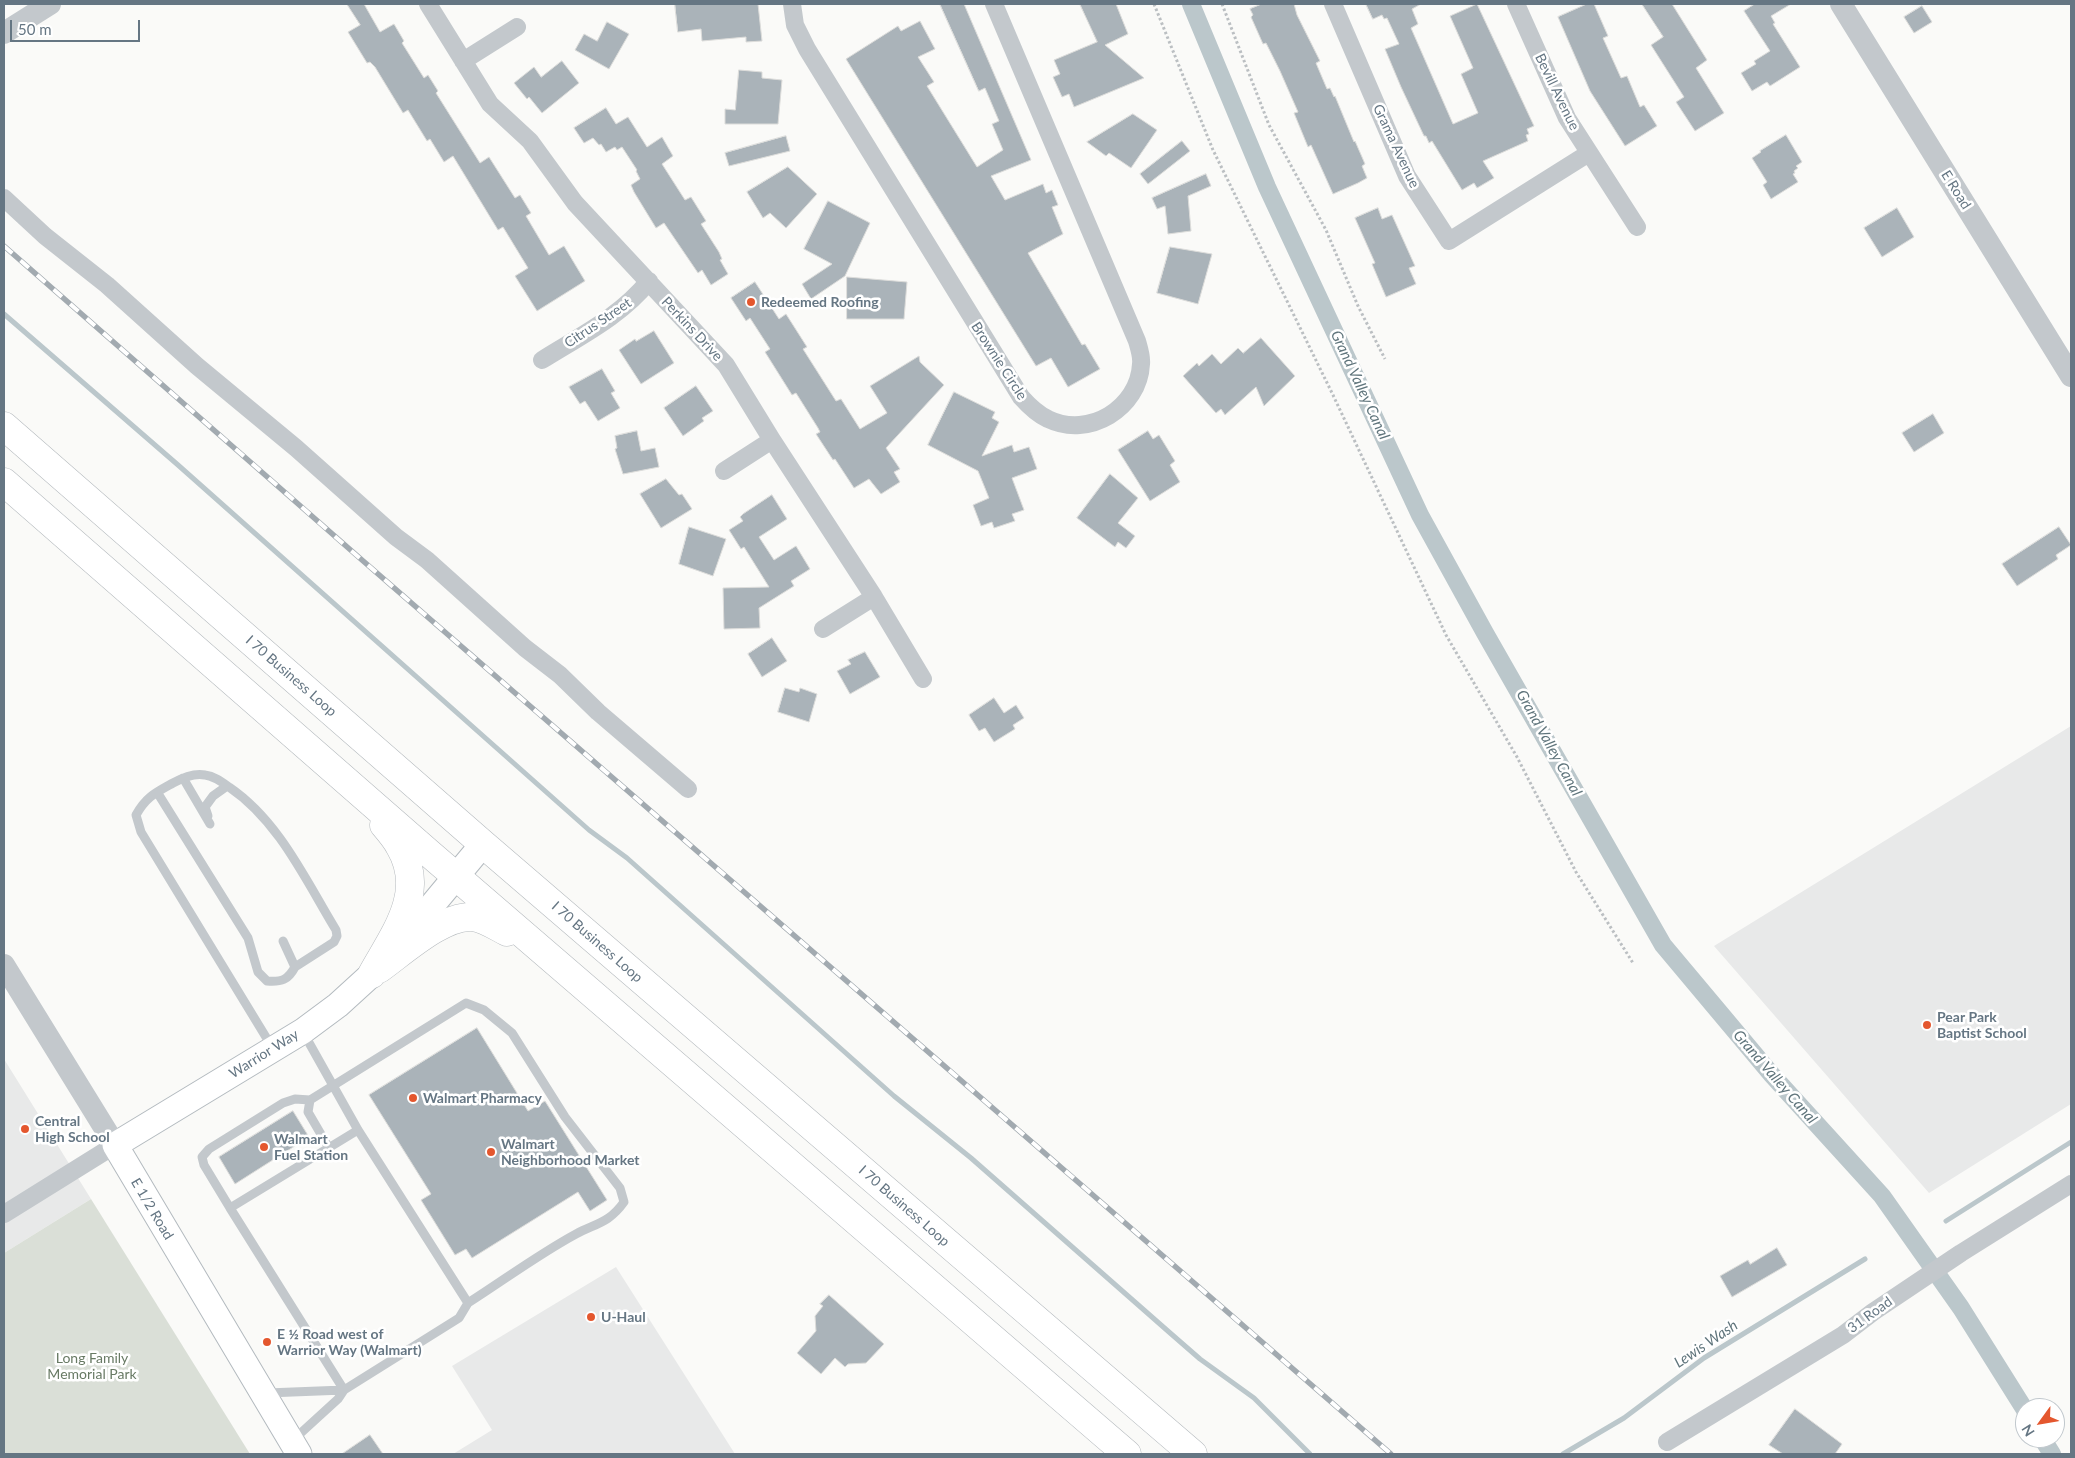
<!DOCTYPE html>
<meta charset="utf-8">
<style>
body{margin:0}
#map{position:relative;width:2075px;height:1458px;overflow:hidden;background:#fafaf8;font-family:Lato,sans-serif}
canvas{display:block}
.frame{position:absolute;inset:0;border:5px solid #657683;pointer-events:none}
.north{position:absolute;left:2015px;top:1398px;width:50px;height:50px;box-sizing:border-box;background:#fff;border:1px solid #c1c8cd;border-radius:50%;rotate:238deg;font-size:14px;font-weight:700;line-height:20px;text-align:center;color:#657683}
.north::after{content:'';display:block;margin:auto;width:18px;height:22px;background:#e4572e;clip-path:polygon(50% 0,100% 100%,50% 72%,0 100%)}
.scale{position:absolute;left:10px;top:20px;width:130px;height:22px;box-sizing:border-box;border:2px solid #657683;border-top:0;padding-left:6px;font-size:15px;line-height:18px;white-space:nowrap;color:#657683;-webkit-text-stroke:4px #fff;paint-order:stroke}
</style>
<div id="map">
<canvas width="2075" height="1458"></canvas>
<div class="frame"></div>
<div class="north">N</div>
<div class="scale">50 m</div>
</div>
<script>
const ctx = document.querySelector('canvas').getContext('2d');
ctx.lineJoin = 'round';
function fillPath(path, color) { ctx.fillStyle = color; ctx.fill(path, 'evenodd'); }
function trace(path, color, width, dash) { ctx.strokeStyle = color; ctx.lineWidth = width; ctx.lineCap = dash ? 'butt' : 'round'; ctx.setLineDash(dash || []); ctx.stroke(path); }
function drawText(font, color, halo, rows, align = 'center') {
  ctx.font = font + ' Lato,sans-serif'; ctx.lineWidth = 5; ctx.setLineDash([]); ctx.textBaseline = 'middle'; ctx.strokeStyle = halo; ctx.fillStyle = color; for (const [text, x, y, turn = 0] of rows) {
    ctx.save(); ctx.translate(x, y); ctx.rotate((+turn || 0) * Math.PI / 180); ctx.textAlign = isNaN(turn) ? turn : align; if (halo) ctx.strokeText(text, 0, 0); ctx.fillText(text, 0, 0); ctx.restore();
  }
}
fillPath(new Path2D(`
 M2071,726v378l-142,89 -215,-247z
 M4,1059l87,140 -87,54z
 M616,1267l119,187h-282l39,-24 -40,-64z`), '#e8e9e9');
fillPath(new Path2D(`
 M91,1199l159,255h-246v-201z`), '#dadfd7');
trace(new Path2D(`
 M4,314l174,151 411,365 38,28 267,238 77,62 198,174 31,27 54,39 56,56
 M1946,1221l125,-79
 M1563,1454l61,-36 80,-60 161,-99`), '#bbc7cb', 5);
trace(new Path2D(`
 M1191,4l76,183 153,328 65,118 178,312 109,130 110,121 79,112 64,102
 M2042,1438l10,16`), '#bbc7cb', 18);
const building = new Path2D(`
 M347,4h17l16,28 14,-8 10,17 -2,2 22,35 4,-3 10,16 -2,2 44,70 9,-6 26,41 5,-3 11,18 -5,3 23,39 15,-9 21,35 -48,30 -22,-35 13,-8 -25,-41 -5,3 -45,-74 -9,6 -14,-23 -3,2 -19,-31 -5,3 -28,-46 -5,-5 -3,1 -19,-31 12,-7z
 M675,4h83l4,37 -16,1v-5l-44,4 -1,-12 -23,3z
 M940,4h24l67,156 -40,16 14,24 38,-16 3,9 6,-3 6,15 -6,2 11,27 -35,19 54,92 3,-1 15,25 -32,18 -17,-29 -15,8 -190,-307 52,-33 3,5 19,-10 15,28 -17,8 16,25 -7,4 50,81 26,-17 -11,-26 7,-3 -14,-33 -6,3z
 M1080,4h36l12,30 -23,11 39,33 -70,29 -5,-13 -7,3 -9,-20 7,-3 -6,-14 43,-18z
 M1262,4h32l3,11 23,46 -4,2 11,26 3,-1 4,9 1,-1 19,46 1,-1 7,16 3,7 -3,2 5,12 -9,5 -25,11 -22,-49 -3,2 -14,-34 4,-1 -18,-41 -14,-28 -3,1 -12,-27 2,-2 -3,-6z
 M1366,4h55l-9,5 6,15 -7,4 42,96 25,-11 -17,-39 12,-6 -23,-52 27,-12 57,122 -7,3 2,5 -3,1 2,6 -45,20 11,17 -17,10 -3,-5 -12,7 -30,-49 -3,2 -3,-7h-2l-23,-49 -16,-38 14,-5 -12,-26 -3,1 -2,-4 -9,4z
 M1587,4h7l14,32 -5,2 18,40 6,-2 13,31 4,-2 13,21 -32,20 -35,-55 -32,-74z
 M1642,4h30l35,56 -11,8 28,45 -29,18 -19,-29 8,-5 -33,-52 12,-8z
 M1755,4h36l-20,12 4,7 -2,1 27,43 -30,19 -3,-4 -15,9 -11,-18 15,-9 -2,-3 16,-10 -26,-40z
 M1922,6l10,16 -18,11 -10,-16z
 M607,22l22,12 -20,35 -34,-19 9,-16 13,7z
 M562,61l17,22 -37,30 -13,-16 -2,2 -13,-16 20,-16 7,10z
 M739,70l23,2v6l20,2 -4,44h-53v-15l10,1z
 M606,108l10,16 12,-7 19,30 15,-10 11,19 -11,8 23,36 6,-3 15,24 -5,3 18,28 3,7 -2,1 8,14 -17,11 -9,-15 -4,3 -34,-50 -8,5 -22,-36 -3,-7 9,-6 -4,-8 1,-1 -15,-23 -5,3 -2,-3 -9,5 -5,-8 -2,1 -6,-7 -9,5 -10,-15z
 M1133,114l24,16 -26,38 -22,-15 -3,3 -19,-14z
 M1786,135l16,27 -6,4 2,2 -4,3 1,2 -2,1 5,8 -27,17 -8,-14 4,-3 -15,-24 9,-6 -1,-1z
 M786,136l4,15 -61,15 -4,-13z
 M1182,141l8,10 -42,33 -8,-10z
 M788,167l29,27 -31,34 -16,-15 -7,5 -16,-26z
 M1206,174l5,12 -23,10 3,35 -23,3 -3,-28 -8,3 -5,-11z
 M828,201l42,22 -25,53 -34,23 -9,-15 30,-20 -28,-15z
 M1378,208l4,11 10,-4 23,51 -6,2 7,16 -30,13 -14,-33 3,-1 -20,-45z
 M1897,208l17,29 -32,20 -18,-29z
 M1170,247l42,7 -14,50 -41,-11z
 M847,277l60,5 -3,37h-57z
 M755,282l24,37 7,-5 21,33 -4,2 33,52 5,-2 19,30 27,-16 -17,-27 49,-30 1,6 24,23 -58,63 14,21 -6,3 6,10 -19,12 -12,-15 -15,9 -19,-29 -2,1 -17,-26 4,-2 -2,-4 -22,-35 -4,2 -27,-43 5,-3 -20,-31 -4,3 -15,-23z
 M654,331l20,32 -33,21 -22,-34 16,-11 1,2z
 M1261,338l34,38 -31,30 -8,-19 -31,28 -4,-6 -5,4 -33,-37 14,-13 2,3 13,-12 9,10 17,-16 5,5z
 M602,369l13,22 -4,2 9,15 -22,13 -13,-20 -5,3 -11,-17z
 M696,386l17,25 -11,7 2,3 -21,15 -19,-28z
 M954,392l41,20 -3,6 7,4 -17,34 30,-11 2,7 15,-5 8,22 -25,9 12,32 -12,4 3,7 -21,7 -2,-6 -11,4 -8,-21 16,-7 -11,-27 -50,-26z
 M1933,414l11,19 -30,19 -12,-19z
 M637,431l4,20 14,-3 4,19 -36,7 -8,-25 2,-1 -2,-12z
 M1148,431l5,8 6,-4 16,26 -5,4 10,17 -30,19 -32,-51z
 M1110,474l28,24 -20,25 17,13 -9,12 -8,-6 -3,5 -38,-29z
 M666,479l13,16 3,-1 10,15 -31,19 -21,-34z
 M772,495l15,24 -28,18 15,23 22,-14 14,23 -19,12 3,5 -35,22 1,20 -36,1 -1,-41 46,-1 -25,-40 -3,2 -12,-19 14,-9 -3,-4 3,-3z
 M689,527l37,12 -13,37 -34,-12z
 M2059,527l12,18 -15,10 2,4 -41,27 -15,-22z
 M772,638l15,23 -25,16 -14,-23z
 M865,652l15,25 -30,17 -13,-23 14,-7 -3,-4z
 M785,688l14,4 1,-4 17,6 -8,28 -31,-10z
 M994,698l10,15 12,-8 8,13 -11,7 2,4 -21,13 -9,-14 -6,3 -10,-16z
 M477,1028l51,83 17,-10 62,99 -17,11 -12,-19 -106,66 -6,-9 -11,6 -34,-55 10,-6 -62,-99z
 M293,1111l16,26 -74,47 -16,-27z
 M1777,1248l10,17 -55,32 -12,-21 28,-16 2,4z
 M829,1295l55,49 -18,19 -18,1 -3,3 -10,-9 -14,16 -24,-21 19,-22 -1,-15 8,-10 -3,-2z
 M1795,1409l47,35 -7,10h-52l-14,-9z
 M370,1435l13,19h-41z`);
fillPath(building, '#aab3b9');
trace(building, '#dcdcda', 1);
const secondary = new Path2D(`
 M299,1454l-184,-309 188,-114 35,-26 34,-31 27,-29 84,-101`);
const primary = new Path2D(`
 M4,426l479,418 710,610
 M4,482l426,372 697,600
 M379,969c24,-17 64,-54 93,-52 12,1 25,10 35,15
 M372,974c22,-40 55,-81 28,-127 -4,-8 -10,-15 -16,-22`);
trace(secondary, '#b3babf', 27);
trace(primary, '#b5babe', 29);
trace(new Path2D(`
 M1154,4l59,146 120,245 113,240 71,122 59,115 57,91
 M1222,4l47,121 57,105 32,76 27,53`), '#bbbfc2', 3, [2.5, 2.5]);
trace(new Path2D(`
 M183,778l27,46
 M157,792l91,146 10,34 9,9c15,1 21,-1 28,-14l-12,-26
 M208,816l-3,-9 8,-11 14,-10
 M303,1032l55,98 110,173
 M272,1047l-131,-215 -5,-17c10,-18 19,-22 37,-32 9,-5 22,-10 32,-8 9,1 17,7 24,12 50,34 76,92 107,143l1,6 -3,6 -39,25
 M310,1100l-2,12 21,36
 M230,1208l-26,-43 -2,-8 7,-8 74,-46 12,-4 15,1 156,-97 18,7 28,23 53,84 55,71 4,14c-15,21 -27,21 -48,32 -37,20 -72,46 -108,69l-9,15 -115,72 -6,9 -46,42
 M344,1390l-114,-182 128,-78
 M267,1393l77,-3`), '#c3c8cc', 9);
trace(new Path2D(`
 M428,4l62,100 40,37 45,62 151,162 46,75 102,157 49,82
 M792,4l3,21 12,24 214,348c8,9 16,17 27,22 41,20 91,-11 93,-55 1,-7 -2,-16 -4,-23l-143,-337
 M1333,4l74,172 42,65 140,-88
 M1516,4l51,114 70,109
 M463,61l54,-34
 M4,198l41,38 62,49 90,81 99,82 100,89 31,23 98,88 35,27 38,37 90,77
 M542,360c38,-24 78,-43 107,-79
 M724,471l48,-31
 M823,629l51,-32
 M4,1214l111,-69
 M1667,1442l176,-107 30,-23 88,-59 110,-69`), '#c3c8cc', 18);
trace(new Path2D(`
 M1841,4l230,372
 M4,33l46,-29
 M4,965l111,180`), '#c3c8cc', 22);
trace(secondary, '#fff', 25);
trace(primary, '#fff', 28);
const rail = new Path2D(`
 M4,246l358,314 1029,894`);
trace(rail, '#a2aab0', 5.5);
trace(rail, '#fff', 4, [11]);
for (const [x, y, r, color] of [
 [751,302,5,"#e4572e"],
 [1927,1025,5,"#e4572e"],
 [413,1098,5,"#e4572e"],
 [25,1129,5,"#e4572e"],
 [264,1147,5,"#e4572e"],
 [491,1152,5,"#e4572e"],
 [591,1317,5,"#e4572e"],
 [267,1342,5,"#e4572e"]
]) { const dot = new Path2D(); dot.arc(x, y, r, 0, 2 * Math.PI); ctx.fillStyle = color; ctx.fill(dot); trace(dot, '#fff', 2); }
drawText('14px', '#657683', '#fff', [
 ["Bevill Avenue",1557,92,64],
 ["Grama Avenue",1396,146,65],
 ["E Road",1956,190,58],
 ["Citrus Street",598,323,-34],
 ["Perkins Drive",692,329,47],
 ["Brownie Circle",999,361,57],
 ["I 70 Business Loop",291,676,41],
 ["I 70 Business Loop",597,942,41],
 ["Warrior Way",264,1054,-32],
 ["I 70 Business Loop",904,1206,41],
 ["E 1/2 Road",152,1209,59],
 ["31 Road",1870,1315,-36]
]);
drawText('bold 14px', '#657683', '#fff', [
 ["Redeemed Roofing",761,302],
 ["Pear Park",1937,1017],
 ["Baptist School",1937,1033],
 ["Walmart Pharmacy",423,1098],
 ["Central",35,1121],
 ["High School",35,1137],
 ["Walmart",274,1139],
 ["Fuel Station",274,1155],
 ["Walmart",501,1144],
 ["Neighborhood Market",501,1160],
 ["U-Haul",601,1317],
 ["E ½ Road west of",277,1334],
 ["Warrior Way (Walmart)",277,1350]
], 'left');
drawText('14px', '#687a64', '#fff', [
 ["Long Family",92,1358],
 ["Memorial Park",92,1374]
]);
drawText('italic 15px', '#60757c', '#fff', [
 ["Grand Valley Canal",1360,385,65],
 ["Grand Valley Canal",1549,743,61],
 ["Grand Valley Canal",1775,1077,49],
 ["Lewis Wash",1706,1344,-34]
]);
</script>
